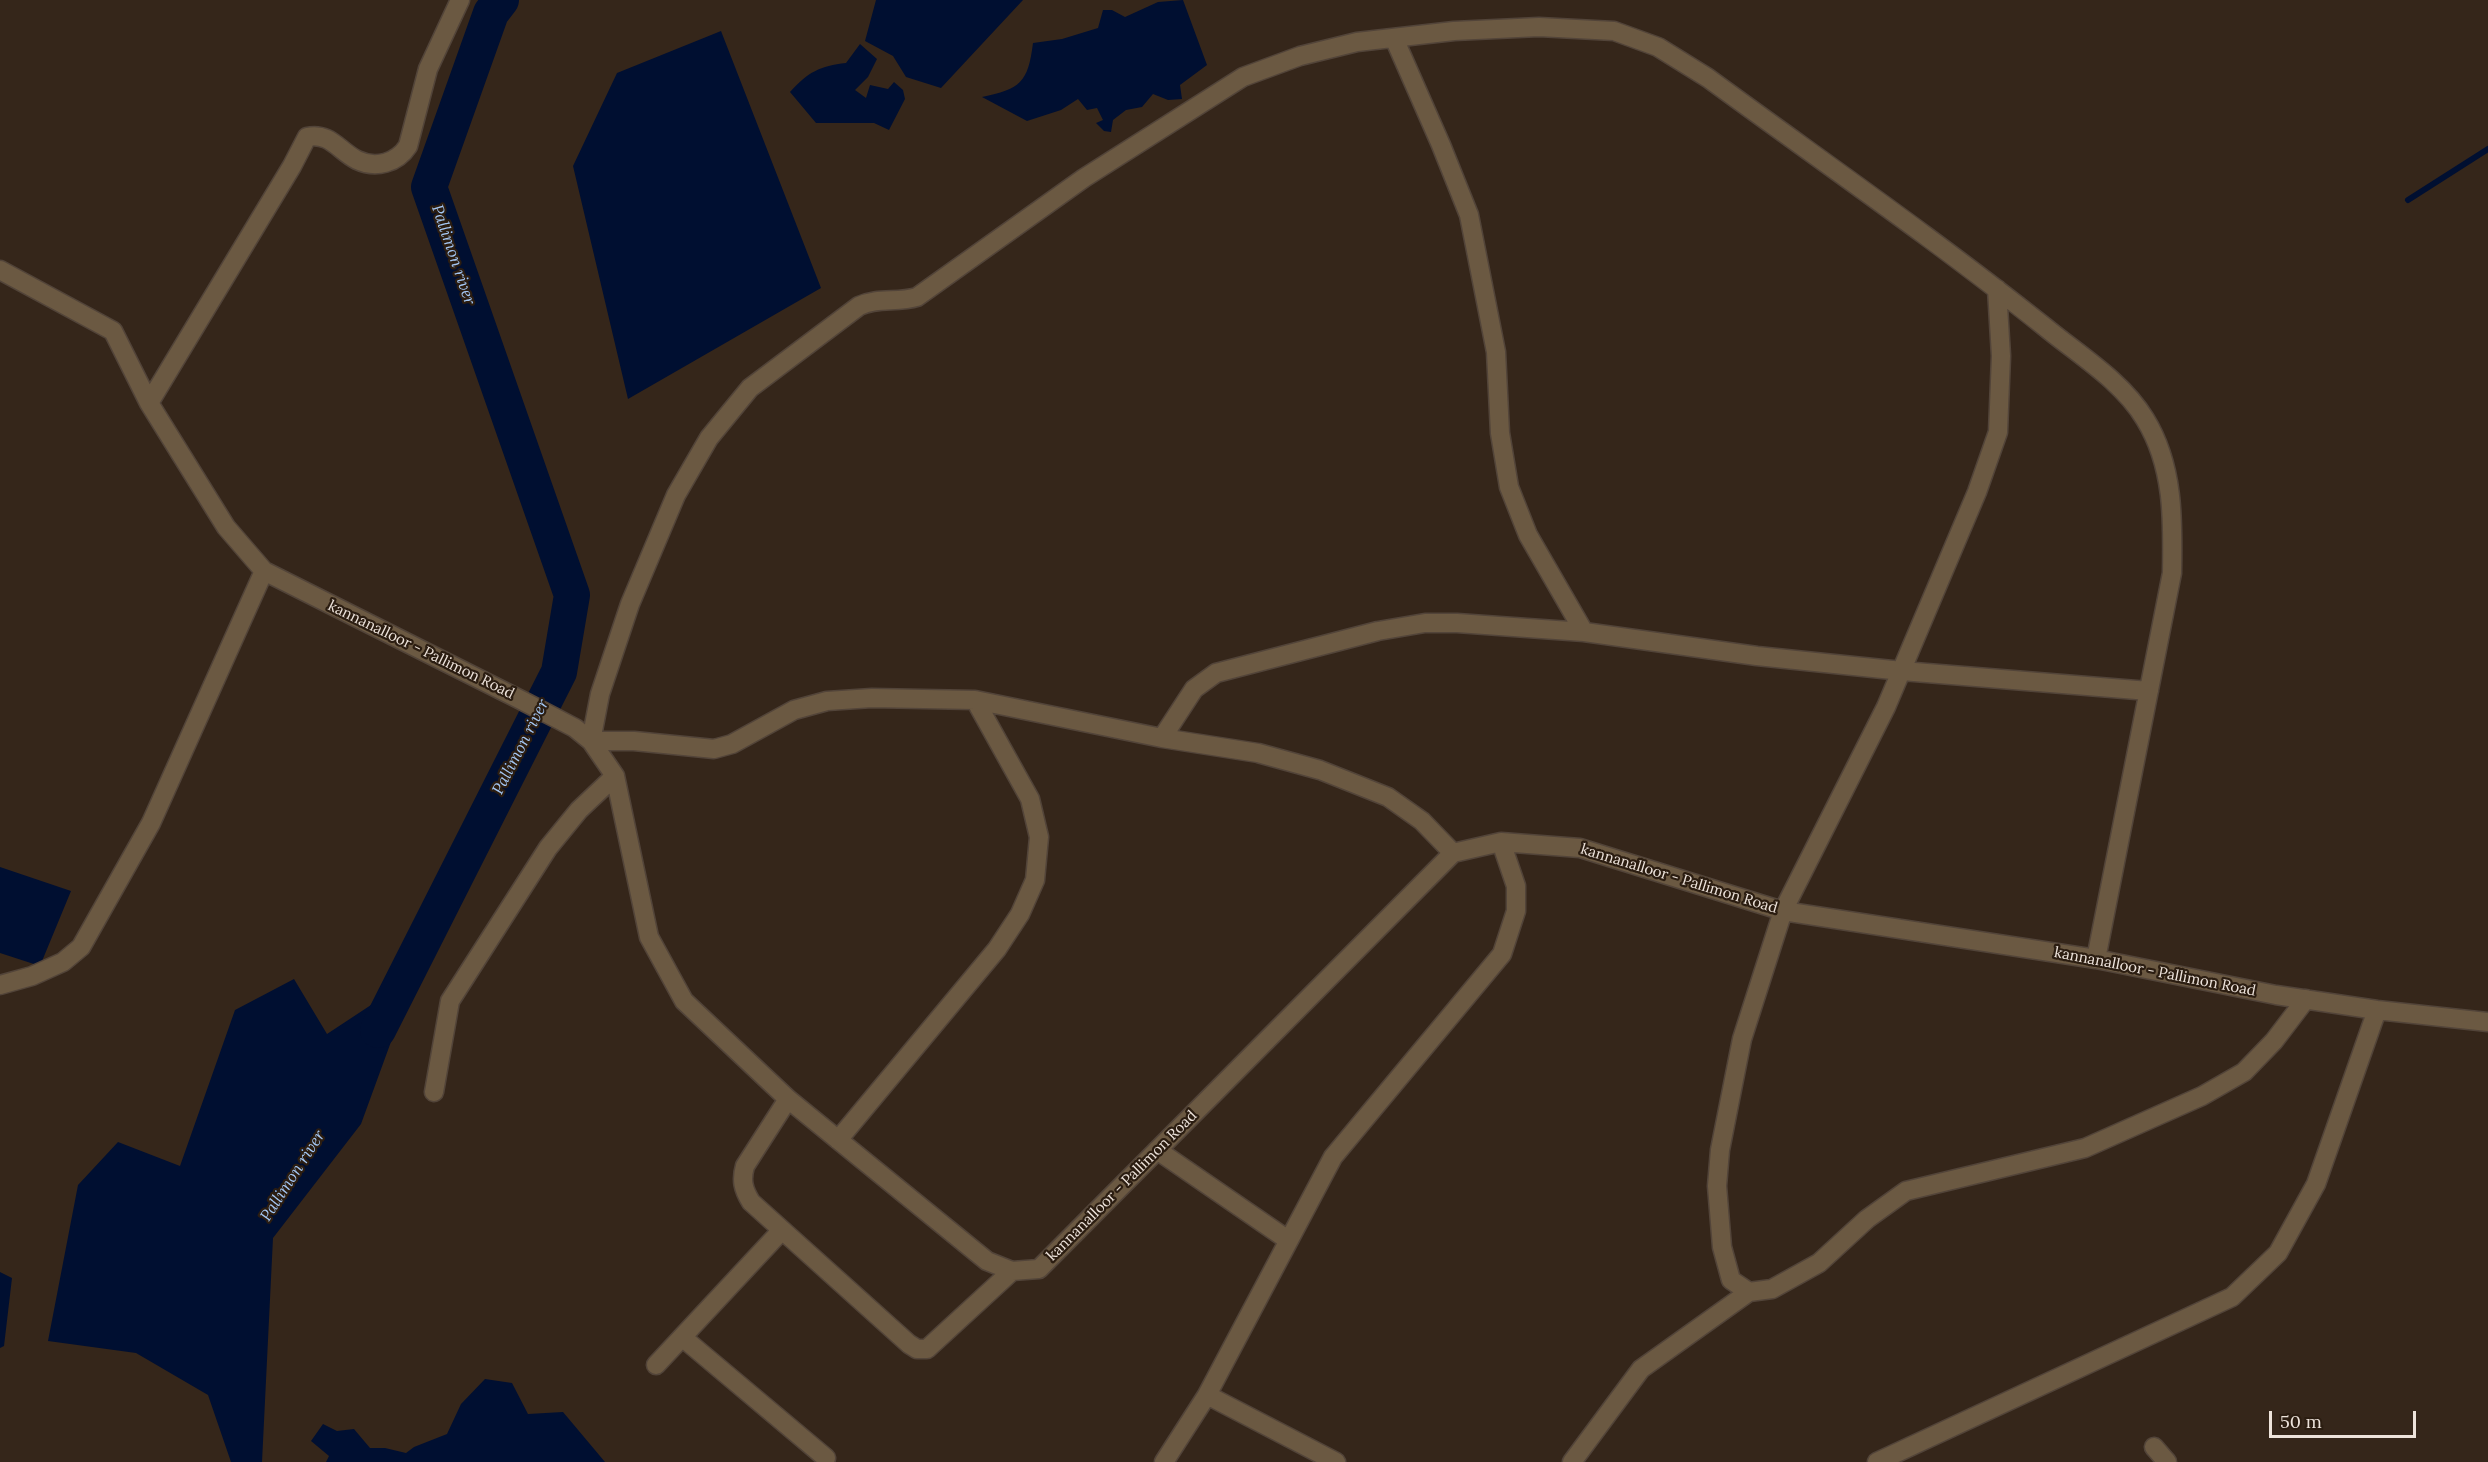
<!DOCTYPE html>
<style>
body{margin:0}
#map{position:relative;width:2488px;height:1462px;overflow:hidden;background:#35261a;font-family:Lora,serif}
canvas{display:block}
.scale{position:absolute;left:2269px;top:1411px;width:147px;height:27px;box-sizing:border-box;border:3px solid #ede3db;border-top:0;padding-left:8px;font-size:18px;line-height:21px;white-space:nowrap;color:#ede3db;-webkit-text-stroke:4px #2b1d11;paint-order:stroke}
</style>
<div id="map">
<canvas width="2488" height="1462"></canvas>
<div class="scale">50 m</div>
</div>
<script>
const ctx = document.querySelector('canvas').getContext('2d');
ctx.lineJoin = 'round';
function fillPath(path, color) { ctx.fillStyle = color; ctx.fill(path, 'evenodd'); }
function trace(path, color, width, dash) { ctx.strokeStyle = color; ctx.lineWidth = width; ctx.lineCap = dash ? 'butt' : 'round'; ctx.setLineDash(dash || []); ctx.stroke(path); }
function drawText(font, color, halo, rows, align = 'center') {
  ctx.font = font + ' Lora,serif'; ctx.lineWidth = 4.5; ctx.setLineDash([]); ctx.textBaseline = 'middle'; ctx.strokeStyle = halo; ctx.fillStyle = color; for (const [text, x, y, turn = 0] of rows) {
    ctx.save(); ctx.translate(x, y); ctx.rotate((+turn || 0) * Math.PI / 180); ctx.textAlign = isNaN(turn) ? turn : align; if (halo) ctx.strokeText(text, 0, 0); ctx.fillText(text, 0, 0); ctx.restore();
  }
}
fillPath(new Path2D(`
 M876,0h147l-82,88 -35,-11 -13,-21 -28,-15z
 M1183,0l24,65 -27,20 2,14 -14,1 -15,-6 -11,13 -16,3 -13,10 -2,12 -7,-1 -8,-8 7,-3 -6,-12 -10,2 -9,-11 -17,11 -34,11 -45,-24c38,-8 46,-14 51,-54l29,-4 36,-11 5,-18h9l13,7 33,-15z
 M721,31l100,257 -193,111 -55,-233 44,-93z
 M860,44l17,15 -9,18 -13,13 11,8 4,-13 18,4 6,-7 9,8 2,9 -16,31 -15,-7h-58l-26,-31c18,-20 30,-26 56,-29z
 M0,867l71,24 -31,75 -40,-13z
 M415,976l-54,148 -88,114 -11,224h-31l-23,-67 -72,-42 -88,-12 30,-156 40,-43 62,24 55,-156 59,-31 33,55z
 M0,1272l12,6 -8,68 -4,2z
 M485,1379l27,4 16,31 35,-2 42,50h-279l3,-6 -18,-15 12,-17 14,7 17,-2 16,19h15l21,5 8,-6 33,-13 14,-30z`), '#000f31');
trace(new Path2D(`
 M2408,200l80,-51`), '#000f31', 6);
trace(new Path2D(`
 M378,1030l181,-358 13,-77 -143,-408 62,-174 10,-13`), '#000f31', 36);
const minor = new Path2D(`
 M1394,38l47,107 28,70 27,137 4,81 9,54 19,48 56,97
 M0,270l113,61 36,72 77,124 38,44 257,129 54,28 16,13 24,35 34,161 35,64 104,98 199,162 25,10 27,-2 414,-416 48,-11 79,6 203,63 313,48 180,36 101,15 111,12
 M1997,289l4,67 -3,76 -21,60 -91,215 -103,204 -41,128 -22,111 -3,36 5,61 9,33 18,12 23,-3 47,-26 48,-44 39,-28 179,-43 117,-52 42,-24 30,-31 32,-42
 M149,403l143,-237 15,-29c23,-5 32,14 50,23 19,9 40,3 51,-14l20,-77 32,-69
 M1162,738l32,-49 22,-16 162,-42 47,-8h32l127,9 173,24 145,15 247,20
 M1453,853l-31,-32 -34,-24 -68,-27 -62,-17 -96,-15 -187,-38 -103,-2 -45,3 -33,9 -62,34 -18,5 -80,-8h-43l9,-47 30,-90 46,-109 33,-57 41,-50 109,-82c19,-9 38,-3 58,-9l167,-119 159,-101 57,-21 57,-14 97,-11 85,-4 75,4 44,16 50,31c112,82 228,162 337,249 34,28 77,54 100,92 29,47 28,101 27,154l-76,386
 M0,985l32,-9 31,-14 18,-15 70,-124 113,-252
 M434,1092l16,-91 98,-153 31,-38 36,-34
 M788,1099l-43,67c-4,14 -2,23 6,36l158,142 8,5h10l85,-78
 M838,1140l159,-191 23,-35 15,-34 4,-43 -9,-38 -55,-99
 M1157,1150l131,90
 M682,1337l144,121
 M656,1365l126,-135
 M1207,1395l129,67
 M2154,1447l13,15
 M1164,1462l43,-67 126,-238 169,-203 14,-43v-25l-15,-44
 M1572,1462l69,-93 108,-77
 M1877,1462l355,-165 46,-44 38,-69 61,-174`);
trace(minor, '#524439', 21);
trace(minor, '#6b5942', 18);
drawText('15px', '#ede3db', '#2b1d11', [
 ["kannanalloor - Pallimon Road",421,650,26],
 ["kannanalloor - Pallimon Road",1679,879,17],
 ["kannanalloor - Pallimon Road",2155,972,11],
 ["kannanalloor - Pallimon Road",1122,1186,-45]
]);
drawText('italic 16px', '#a4c7f4', '#2b1d11', [
 ["Pallimon river",453,255,71],
 ["Pallimon river",521,747,-63],
 ["Pallimon river",293,1176,-57]
]);
</script>
